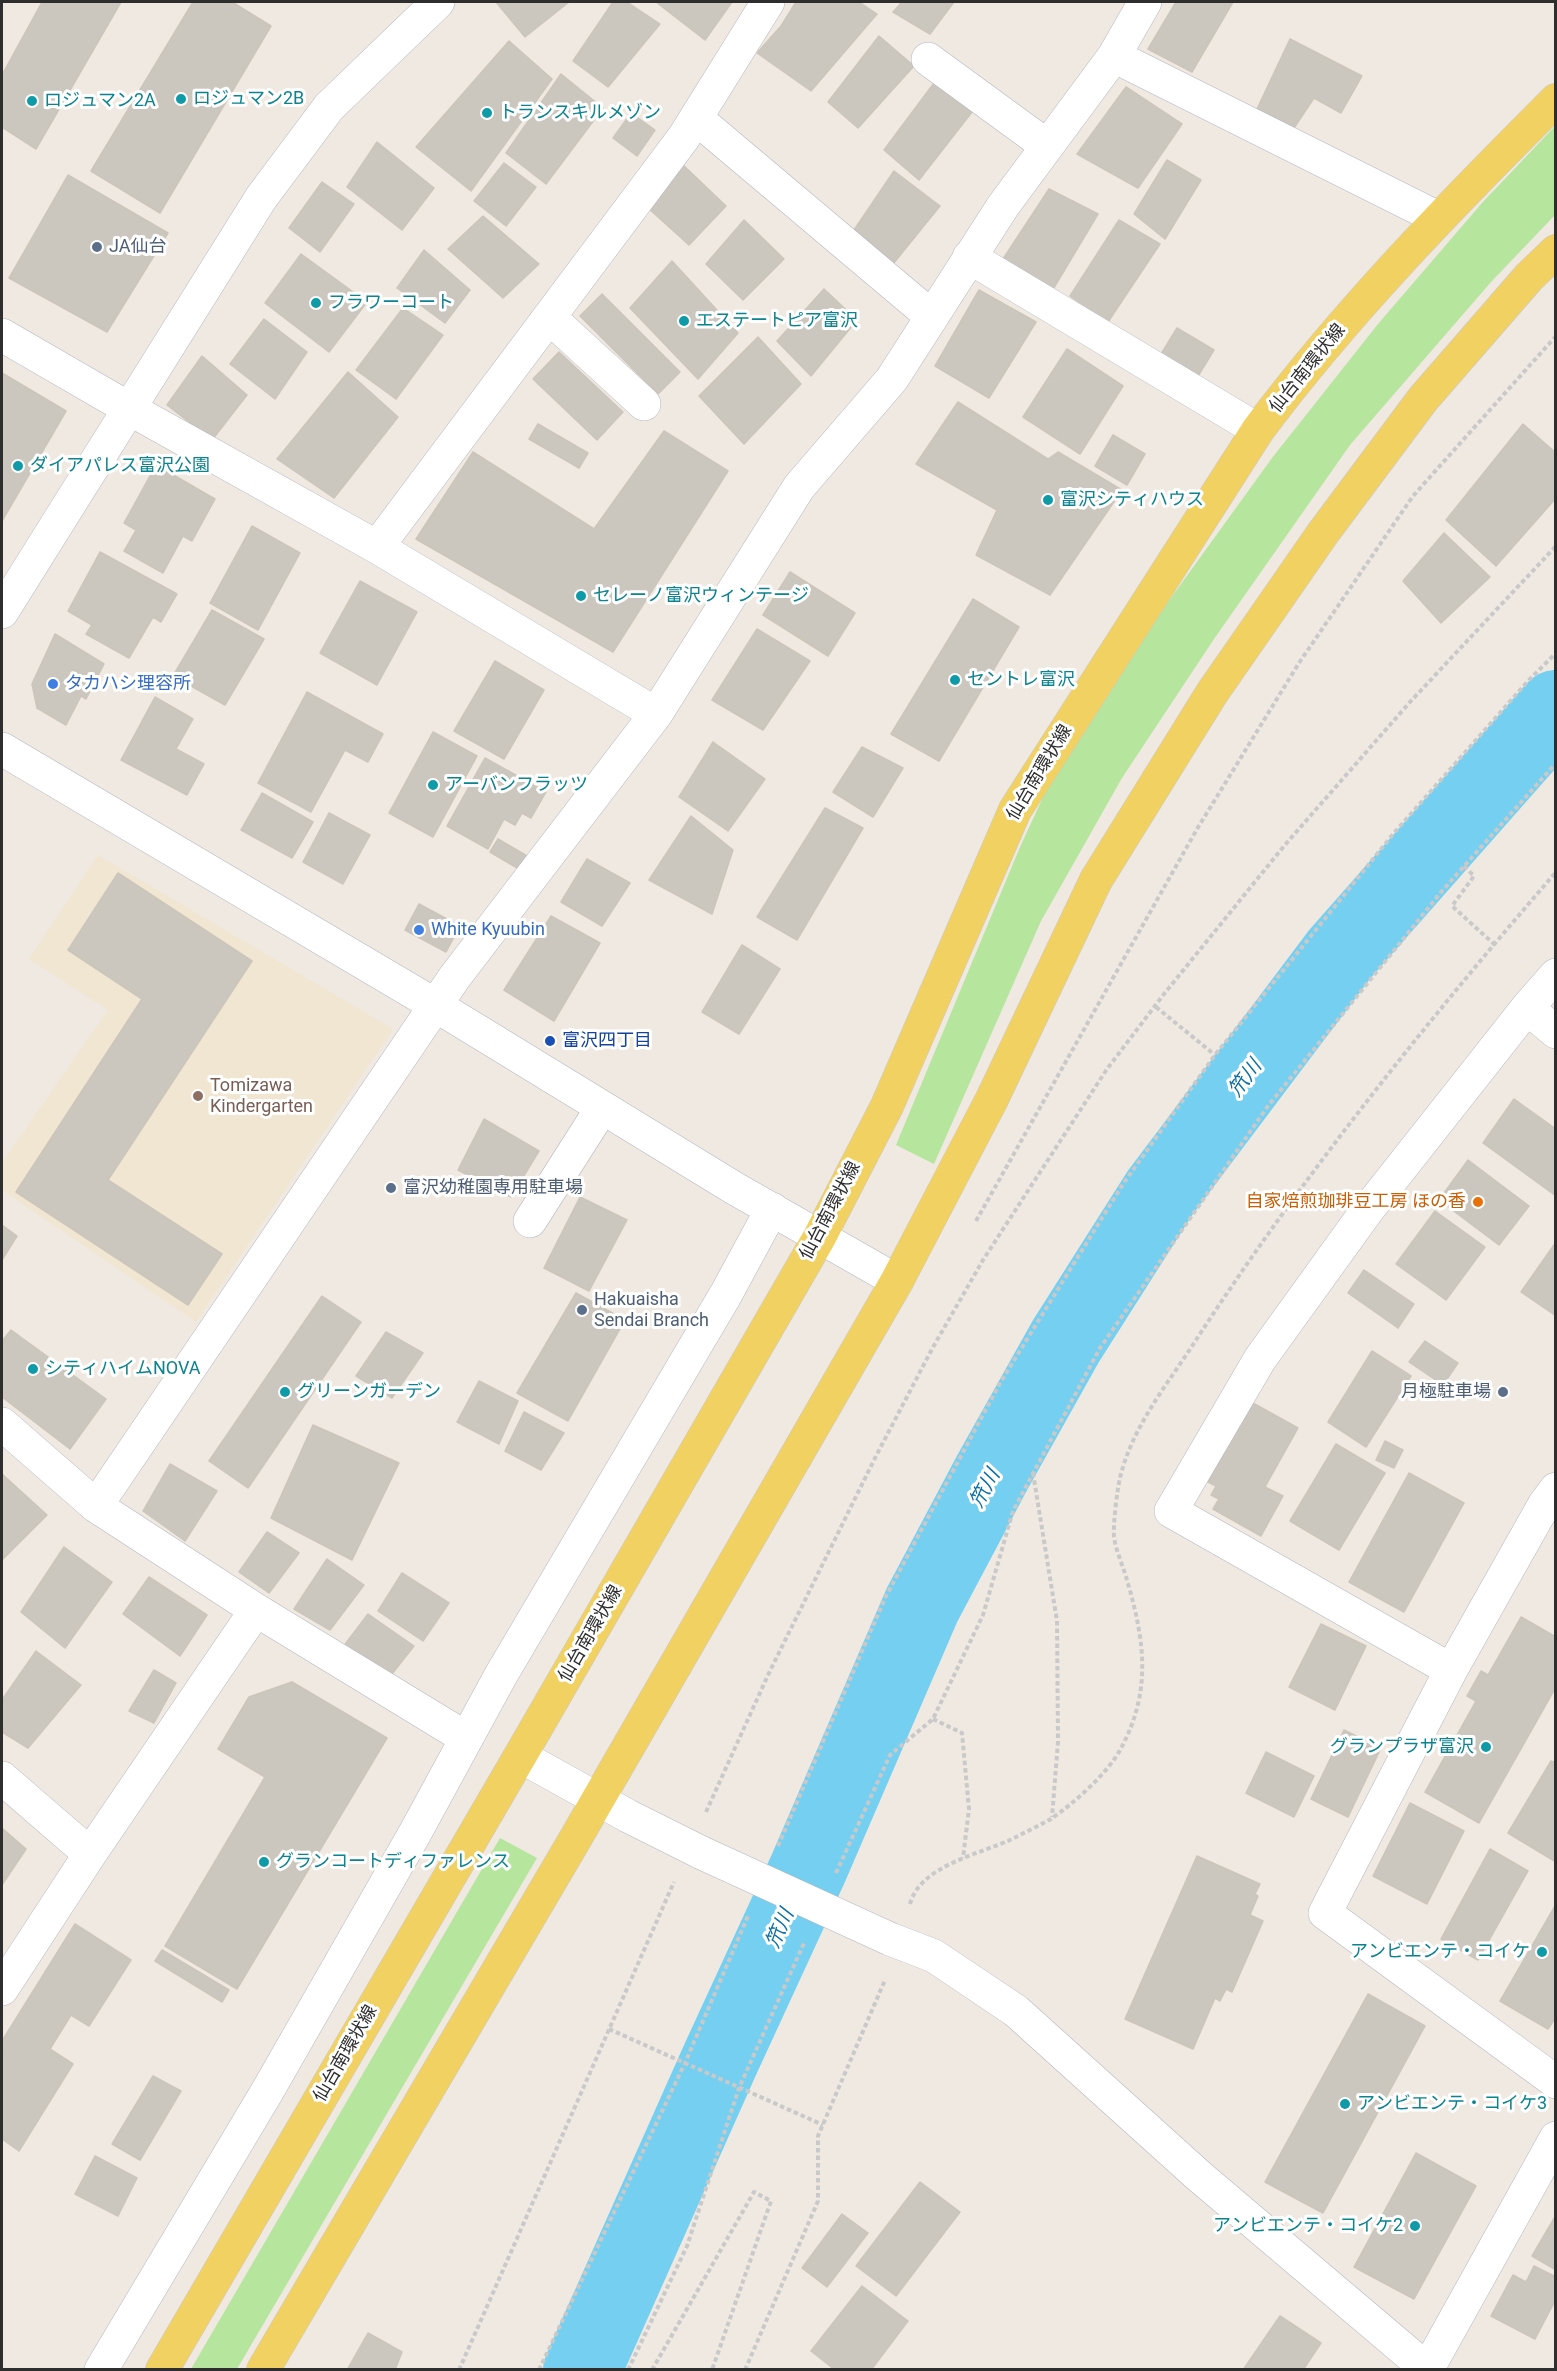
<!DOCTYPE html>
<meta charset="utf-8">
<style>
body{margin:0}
#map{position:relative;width:1557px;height:2371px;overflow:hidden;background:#efe9e1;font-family:Roboto,sans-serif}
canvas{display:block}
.frame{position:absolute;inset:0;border:3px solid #2e2e2e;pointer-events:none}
</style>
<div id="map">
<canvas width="1557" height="2371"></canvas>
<div class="frame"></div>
</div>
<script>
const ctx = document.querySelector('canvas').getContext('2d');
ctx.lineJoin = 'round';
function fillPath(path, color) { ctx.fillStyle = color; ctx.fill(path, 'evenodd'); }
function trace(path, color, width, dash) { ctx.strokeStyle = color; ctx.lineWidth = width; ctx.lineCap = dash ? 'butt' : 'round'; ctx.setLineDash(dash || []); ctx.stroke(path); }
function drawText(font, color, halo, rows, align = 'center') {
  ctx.font = font + ' Roboto,"Noto Sans JP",sans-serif'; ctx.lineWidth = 6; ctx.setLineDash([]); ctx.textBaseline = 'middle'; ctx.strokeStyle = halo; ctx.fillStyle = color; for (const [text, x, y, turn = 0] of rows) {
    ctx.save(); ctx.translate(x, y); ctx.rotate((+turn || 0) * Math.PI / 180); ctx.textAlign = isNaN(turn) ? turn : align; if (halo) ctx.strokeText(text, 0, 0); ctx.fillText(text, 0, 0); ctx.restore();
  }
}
fillPath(new Path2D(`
 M98,855l295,174 -197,293 -194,-132v-27l106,-153 -79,-51z`), '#f0e6d1');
fillPath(new Path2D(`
 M1555,126v89l-64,67 -141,163 -136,194 -92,139 -81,143 -107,243 -38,-19 124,-298 25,-54 110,-173 117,-162 106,-134 104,-121z
 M500,1838l37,20 -300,511h-46z`), '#b6e59e');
trace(new Path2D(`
 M582,2370l138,-310 88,-191 114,-264 70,-132 74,-132 94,-148 180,-239 216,-245`), '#75cff0', 78);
const building = new Path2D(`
 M42,2h79l-85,147 -34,-22v-52z
 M193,2h39l39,24 -111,187 -69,-42z
 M496,2h73l-44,35z
 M613,2h14l33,22 -52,63 -35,-26z
 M656,2h76l-27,38z
 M796,2h63l18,12 -66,77 -54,-38 24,-27z
 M902,2h52l-24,32 -37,-22z
 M1176,2h57l-41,70 -44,-23z
 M879,36l35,30 -56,62 -30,-26z
 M1290,39l72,37 -21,37 -27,-15 -20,30 -37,-19z
 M509,41l43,38 -81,112 -55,-44z
 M561,74l42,34 -57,76 -40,-31z
 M934,83l38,29 -53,68 -35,-30z
 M1126,87l56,37 -44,64 -61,-34z
 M631,113l24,17 -18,26 -24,-18z
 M377,142l57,46 -32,42 -55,-43z
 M1167,160l34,20 -36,59 -31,-25z
 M504,163l32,24 -30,39 -32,-25z
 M683,165l43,41 -37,39 -42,-38z
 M894,171l46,35 -47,58 -41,-31z
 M68,175l100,58 -61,99 -98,-54z
 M322,182l32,22 -34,48 -31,-24z
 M1049,189l49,25 -46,77 -49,-32z
 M483,216l56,48 -36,34 -55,-49z
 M744,220l40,39 -41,41 -37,-36z
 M1119,220l41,24 -52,78 -38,-26z
 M424,250l46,40 -25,33 -48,-35z
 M301,254l66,48 -38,50 -64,-49z
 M672,261l66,72 -40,46 -68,-71z
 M824,289l33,31 -46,56 -34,-35z
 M979,290l57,32 -47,76 -54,-32z
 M602,294l78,78 -22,22 -78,-78z
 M403,308l40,27 -47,64 -40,-29z
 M264,319l43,33 -32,47 -45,-35z
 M1177,328l37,22 -19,31 -37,-22z
 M758,337l43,47 -57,60 -45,-48z
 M1067,349l56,37 -43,68 -57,-37z
 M559,352l64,60 -26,28 -64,-61z
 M202,356l45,39 -35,45 -45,-35z
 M348,372l50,45 -64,81 -57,-39z
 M2,373l64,38 -64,110z
 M958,402l90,57 10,-7 64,38 -72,105 -74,-40 21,-45 -81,-46z
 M538,424l50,29 -9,15 -50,-29z
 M1523,424l33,29v45l-60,68 -50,-46z
 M664,431l64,40 -115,181 -197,-113 57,-87 121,77z
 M1113,435l32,19 -18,31 -32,-19z
 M156,465l59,34 -23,42 -9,-5 -20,37 -39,-22 12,-21 -12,-7z
 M252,526l48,27 -42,77 -48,-27z
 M1444,533l46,44 -49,46 -38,-42z
 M100,552l77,42 -16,28 -8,-5 -24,41 -43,-24 6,-9 -24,-14z
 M790,572l65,41 -27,43 -65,-41z
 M360,581l57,31 -40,73 -57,-32z
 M973,599l46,28 -80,134 -48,-27z
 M212,610l52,29 -39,66 -52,-29z
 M757,629l53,32 -47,69 -51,-30z
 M55,634l49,30 -18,35 -5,-3 -15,29 -29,-17 -5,-24z
 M495,661l49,29 -40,69 -50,-28z
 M307,692l76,42 -15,28 -23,-12 -34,62 -53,-29z
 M155,697l38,22 -17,30 28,15 -17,31 -66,-35z
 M433,732l44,24 -44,81 -44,-24z
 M713,742l52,37 -37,52 -49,-34z
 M862,747l41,21 -30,49 -40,-25z
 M485,758l61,34 -15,26 -9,-5 -7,12 -11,-6 -16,30 -41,-23z
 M262,793l51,29 -21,36 -51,-28z
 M825,808l38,20 -66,112 -40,-23z
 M329,813l41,22 -27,49 -40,-22z
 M691,816l42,34 -21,64 -63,-34z
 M498,839l29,17 -8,13 -29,-17z
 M587,859l43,24 -28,43 -41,-24z
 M118,873l134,88 -144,219 114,74 -34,51 -172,-113 126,-193 -74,-49z
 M419,904l41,22 -14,26 -41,-22z
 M551,916l49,27 -46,78 -50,-31z
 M742,945l38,24 -41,65 -37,-22z
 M1514,1099l42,30v67l-73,-53z
 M484,1119l55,32 -28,46 -53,-27z
 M1468,1160l61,46 -30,39 -60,-45z
 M580,1197l47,23 -38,71 -45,-23z
 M1435,1211l50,36 -39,53 -50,-36z
 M2,1225l15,11 -15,24z
 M1556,1242v74l-35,-24z
 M1364,1270l50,34 -16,24 -50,-35z
 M576,1293l49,27 -57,101 -51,-28z
 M322,1296l39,26 -113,166 -39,-27z
 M11,1330l95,69 -36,50 -68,-52v-56z
 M386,1332l37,21 -31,45 -36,-22z
 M1425,1341l33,22 -15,22 -34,-23z
 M1372,1351l39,25 -45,71 -38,-25z
 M479,1381l39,20 -19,43 -42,-22z
 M1251,1402l47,26 -33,59 18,9 -22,40 -48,-27 6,-10 -8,-4 5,-9 -8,-4z
 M524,1412l40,21 -23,37 -36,-19z
 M313,1425l86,38 -47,97 -81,-42z
 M1385,1441l18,9 -9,18 -18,-8z
 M1336,1444l49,29 -46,77 -49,-29z
 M170,1464l47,27 -32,50 -42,-30z
 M1409,1473l55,30 -60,109 -55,-30z
 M2,1474l45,41 -45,45z
 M267,1532l32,21 -30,40 -30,-21z
 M64,1547l48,35 -47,66 -44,-36z
 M327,1559l37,26 -34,45 -36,-21z
 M402,1573l47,30 -26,38 -45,-30z
 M149,1577l58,38 -27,41 -57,-42z
 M368,1614l46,32 -26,33 -45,-32z
 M1521,1617l35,20v50l-77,136 -54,-31 51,-91 -9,-5 14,-25 7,4z
 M1321,1624l45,22 -31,64 -46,-23z
 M36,1651l45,34 -53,63 -26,-16v-32z
 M154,1670l22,13 -22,40 -25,-12z
 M292,1682l95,56 -150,251 -72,-43 100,-169 -47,-28 31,-52z
 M1344,1730l37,18 -33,69 -37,-18z
 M1266,1752l48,24 -20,41 -48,-24z
 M1551,1761l5,2v99l-48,-29z
 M1410,1803l54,28 -37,73 -54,-28z
 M2,1828l24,21 -24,36z
 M1490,1849l38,22 -50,89 -37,-21z
 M1197,1856l63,28 -5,10 3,2 -8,19 13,6 -31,71 -6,-3 -6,12 -5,-3 -22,51 -68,-30z
 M1556,1904v113l-8,12 -48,-28z
 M75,1924l56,36 -42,66 -18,-11 -21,34 23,15 -54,87 -17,-12v-79l2,-4 -2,-2v-13z
 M162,1950l67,40 -7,12 -67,-41z
 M1368,1994l57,32 -102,187 -58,-31z
 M153,2076l28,15 -41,69 -28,-16z
 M1416,2153l60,33 -62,113 -60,-32z
 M95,2156l42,22 -19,38 -43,-22z
 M920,2182l40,30 -64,84 -40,-30z
 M842,2214l26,19 -41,54 -25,-19z
 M1556,2215v55l-24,-14z
 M1534,2266l22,11v22l-21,40 -44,-23 22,-41 13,7z
 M862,2286l46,35 -37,49h-36l-24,-19z
 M1280,2316l41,27 -18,27h-60z
 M368,2333l34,19 -7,18h-48z`);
fillPath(building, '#cbc7bf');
trace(building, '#cbc5ba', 1.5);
const minor = new Path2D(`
 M1114,56l324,162
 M928,59l119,87
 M696,118l235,198
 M969,257l289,173
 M549,317l95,87
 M2,335l126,73 249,139 279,167
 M377,547l307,-410 84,-135
 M2,612l259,-414 68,-91 109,-105
 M2,749l433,256 299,183 163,93
 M1527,1008l29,-33
 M530,1221l72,-113
 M2,1424l94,82 160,104 210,128
 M1556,1489l-12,16 -93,165 -126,243 231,169
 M96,1506l358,-528 202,-264 143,-227 93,-108 111,-173 111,-150 31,-54
 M1451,1670l-280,-159 89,-152 106,-147 161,-204 29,24
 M520,1756l108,60 74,37
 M2,1778l88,76
 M890,1939l44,17 82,55 183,165 229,194
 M2,1989l88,-135 166,-244
 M101,2370l167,-280 147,-257 86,-158 225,-381 46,-85
 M1427,2370l129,-232`);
const major = new Path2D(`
 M162,2370l358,-614 299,-518 68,-132 128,-296 243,-380c89,-119 193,-225 298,-330
 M263,2370l311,-529 323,-560 95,-182 104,-219 116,-187 111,-160 100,-134 106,-122 27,-26`);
trace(minor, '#b4b7c1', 34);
trace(major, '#c9c9c9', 34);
trace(new Path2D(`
 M1464,866l10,10 -22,30 43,39
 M1156,1007l59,48
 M976,1221l221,-392 102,-166 114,-167 143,-160
 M1033,1473l24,148 1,121 -6,75
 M933,1719l29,14 7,76 -6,49
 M706,1812l62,-137 108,-219 56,-107 51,-89 124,-191 57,-75 120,-148 126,-144 146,-156
 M778,1846l107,-248 115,-215 123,-199 92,-129 179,-222 134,-152 28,-28
 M836,1873l54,-118 43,-36 50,-104 30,-104 87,-163 168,-242 174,-215 114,-128
 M910,1904c10,-38 69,-50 100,-64 14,-7 28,-14 41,-21 22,-15 56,-45 69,-69 32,-58 25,-108 7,-170 -4,-14 -11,-29 -13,-43 -1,-12 3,-47 6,-59 12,-52 50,-97 78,-141 106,-163 231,-318 358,-465
 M609,2029l214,96
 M459,2370l215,-488
 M539,2370l146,-307 63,-147
 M628,2370l59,-124 52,-158 65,-145
 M652,2370l102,-178 17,9 -59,169
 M745,2370l73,-169v-65l67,-156`), '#c9c9c9', 4, [4.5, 3]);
trace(minor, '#fff', 33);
trace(major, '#f2d163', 33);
const minorBridge = new Path2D(`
 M702,1853l188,86`);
trace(minorBridge, '#b4b7c1', 34, []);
trace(minorBridge, '#fff', 33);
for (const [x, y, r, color] of [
 [181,99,6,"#0f9aa8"],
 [32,101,6,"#0f9aa8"],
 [487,113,6,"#0f9aa8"],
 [97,247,6,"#5c6f8a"],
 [316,303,6,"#0f9aa8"],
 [684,321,6,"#0f9aa8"],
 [18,466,6,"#0f9aa8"],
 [1048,500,6,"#0f9aa8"],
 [581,596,6,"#0f9aa8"],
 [955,680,6,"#0f9aa8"],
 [53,684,6,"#3f7fe0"],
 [433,785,6,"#0f9aa8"],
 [419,930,6,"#3f7fe0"],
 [550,1041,6,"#1a4fb4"],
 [198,1096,6,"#8d6e63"],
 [391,1188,6,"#5c6f8a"],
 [1478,1202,6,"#e8710a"],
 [582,1310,6,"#5c6f8a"],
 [33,1369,6,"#0f9aa8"],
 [285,1392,6,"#0f9aa8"],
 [1503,1392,6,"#5c6f8a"],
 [1486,1747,6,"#0f9aa8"],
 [264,1862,6,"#0f9aa8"],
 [1542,1952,6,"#0f9aa8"],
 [1345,2104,6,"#0f9aa8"],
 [1415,2226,6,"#0f9aa8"]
]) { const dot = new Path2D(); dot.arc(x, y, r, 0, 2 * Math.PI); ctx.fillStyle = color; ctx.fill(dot); trace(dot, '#fff', 2); }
drawText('18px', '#0d838f', '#fff', [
 ["ロジュマン2B",193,99],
 ["ロジュマン2A",44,101],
 ["トランスキルメゾン",499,113],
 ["フラワーコート",328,303],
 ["エステートピア富沢",696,321],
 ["ダイアパレス富沢公園",30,466],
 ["富沢シティハウス",1060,500],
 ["セレーノ富沢ウィンテージ",593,596],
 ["セントレ富沢",967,680],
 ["アーバンフラッツ",445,785],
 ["シティハイムNOVA",45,1369],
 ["グリーンガーデン",297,1392],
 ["グランプラザ富沢",1474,1747,"right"],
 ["グランコートディファレンス",276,1862],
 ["アンビエンテ・コイケ",1530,1952,"right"],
 ["アンビエンテ・コイケ3",1357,2104],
 ["アンビエンテ・コイケ2",1403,2226,"right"]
], 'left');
drawText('18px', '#4e5e75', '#fff', [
 ["JA仙台",109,247],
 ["富沢幼稚園専用駐車場",403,1188],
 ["Hakuaisha",594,1300],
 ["Sendai Branch",594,1321],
 ["月極駐車場",1491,1392,"right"]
], 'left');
drawText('18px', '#2e2e2e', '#fff', [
 ["仙台南環状線",1308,369,-51],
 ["仙台南環状線",1040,773,-59],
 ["仙台南環状線",831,1211,-62],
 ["仙台南環状線",591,1634,-60],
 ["仙台南環状線",346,2054,-60]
]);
drawText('18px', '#366cbe', '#fff', [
 ["タカハシ理容所",65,684],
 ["White Kyuubin",431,930]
], 'left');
drawText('18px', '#164399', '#fff', [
 ["富沢四丁目",562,1041]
], 'left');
drawText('18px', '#785e54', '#fff', [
 ["Tomizawa",210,1086],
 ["Kindergarten",210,1107]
], 'left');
drawText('18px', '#c56008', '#fff', [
 ["自家焙煎珈琲豆工房 ほの香",1466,1202]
], 'right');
drawText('italic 20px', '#0d6fa3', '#fff', [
 ["笊川",1246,1079,-53],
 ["笊川",986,1489,-61],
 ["笊川",781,1929,-66]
]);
</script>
